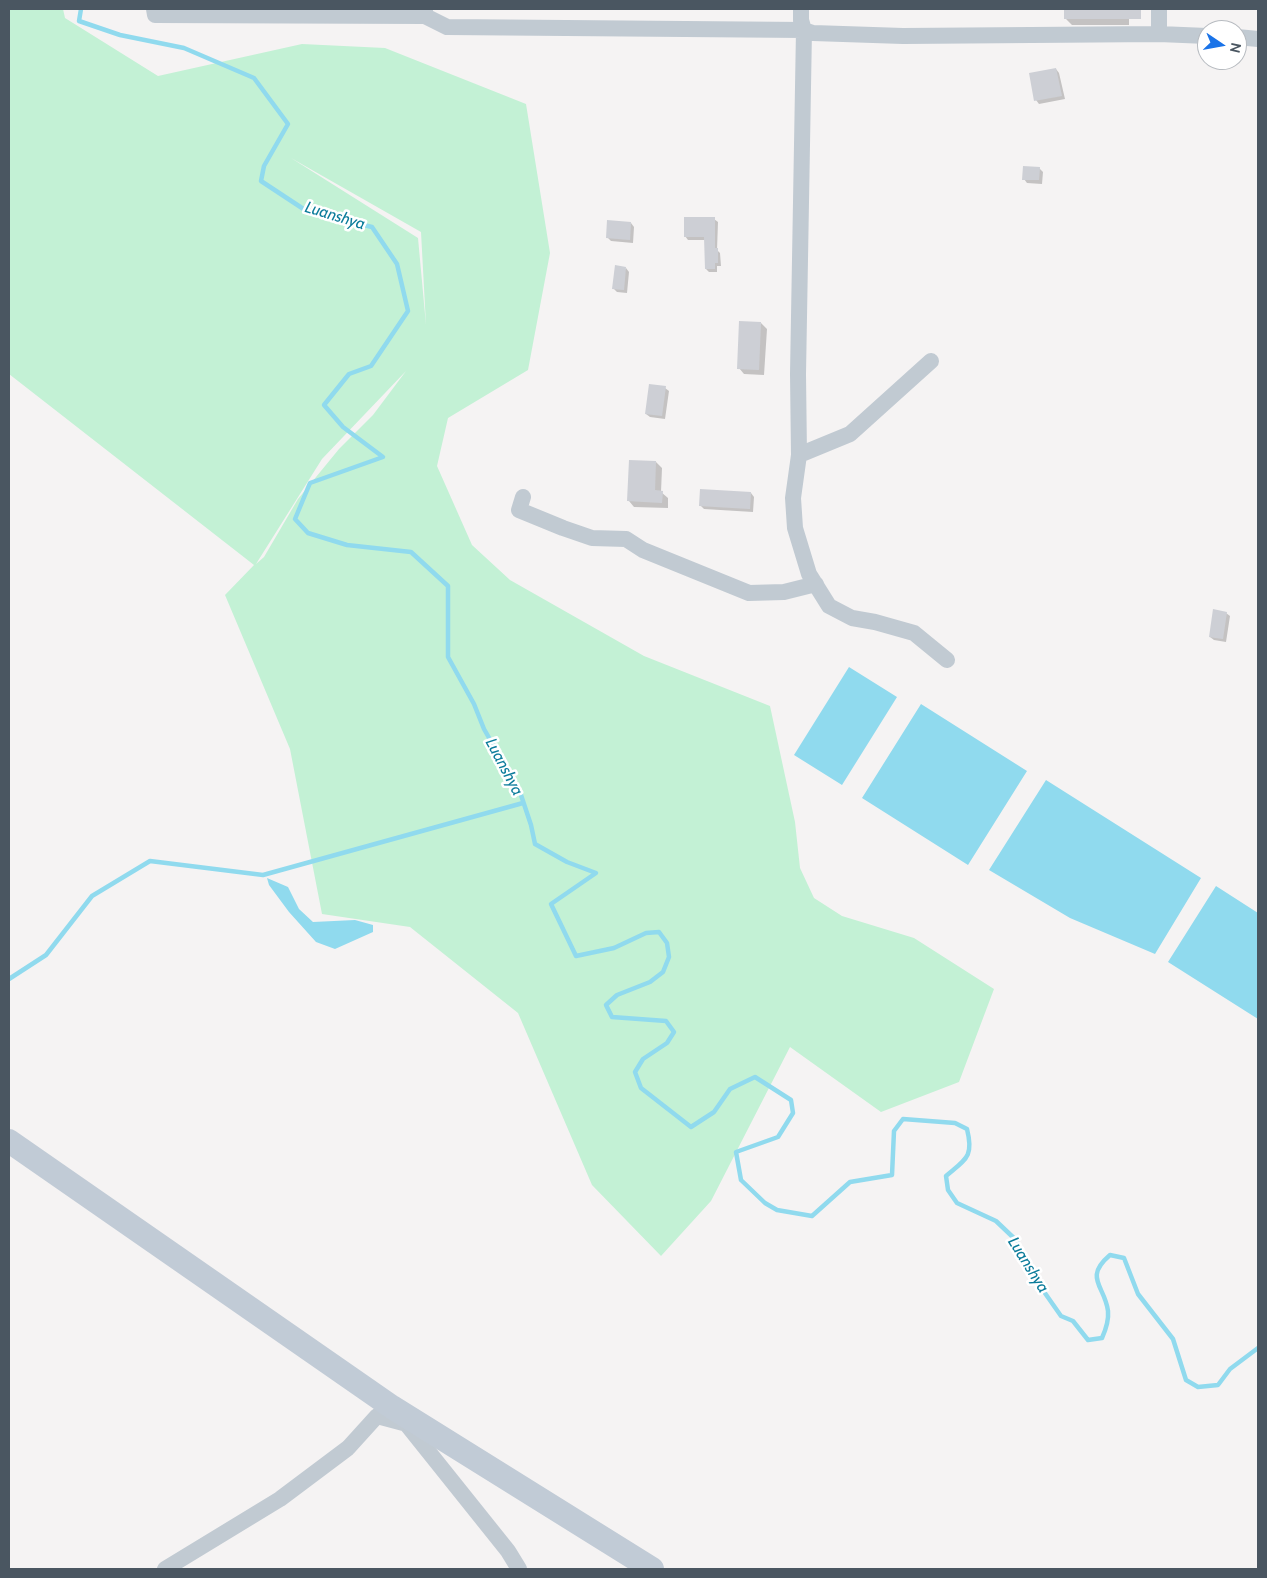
<!DOCTYPE html>
<style>
body{margin:0}
#map{position:relative;width:1267px;height:1578px;overflow:hidden;background:#f5f3f3;font-family:Cabin,sans-serif}
canvas{display:block}
.frame{position:absolute;inset:0;border:10px solid #4a5661;pointer-events:none}
.north{position:absolute;left:1197px;top:20px;width:50px;height:50px;box-sizing:border-box;background:#fff;border:1px solid #b7bbc0;border-radius:50%;rotate:102deg;font-size:14px;font-weight:700;line-height:20px;text-align:center;color:#4a5661}
.north::after{content:'';display:block;margin:auto;width:18px;height:22px;background:#1a73e8;clip-path:polygon(50% 0,100% 100%,50% 72%,0 100%)}
</style>
<div id="map">
<canvas width="1267" height="1578"></canvas>
<div class="frame"></div>
<div class="north">N</div>
</div>
<script>
const ctx = document.querySelector('canvas').getContext('2d');
ctx.lineJoin = 'round';
function fillPath(path, color) { ctx.fillStyle = color; ctx.fill(path, 'evenodd'); }
function trace(path, color, width, dash) { ctx.strokeStyle = color; ctx.lineWidth = width; ctx.lineCap = dash ? 'butt' : 'round'; ctx.setLineDash(dash || []); ctx.stroke(path); }
function drawText(font, color, halo, rows, align = 'center') {
  ctx.font = font + ' Cabin,sans-serif'; ctx.lineWidth = 5; ctx.setLineDash([]); ctx.textBaseline = 'middle'; ctx.strokeStyle = halo; ctx.fillStyle = color; for (const [text, x, y, turn = 0] of rows) {
    ctx.save(); ctx.translate(x, y); ctx.rotate((+turn || 0) * Math.PI / 180); ctx.textAlign = isNaN(turn) ? turn : align; if (halo) ctx.strokeText(text, 0, 0); ctx.fillText(text, 0, 0); ctx.restore();
  }
}
fillPath(new Path2D(`
 M9,9h54l2,9 93,58 144,-32 83,4 141,56 24,149 -22,117 -80,48 -11,48 35,79 38,35 134,76 126,50 25,116 5,46 14,30 28,18 72,22 80,51 -35,93 -78,30 -91,-65 -79,154 -50,55 -69,-71 -74,-172 -108,-86 -88,-13 -32,-165 -65,-154 29,-30 -245,-191zM291,158l130,74 5,93 -8,-87zM406,371l-33,44 -34,34 -41,50 -34,58 -8,7 66,-105z`), '#c3f1d5');
fillPath(new Path2D(`
 M849,667l48,30 -55,88 -48,-30z
 M921,704l106,67 -59,94 -106,-67z
 M1046,780l155,98 -46,76 -85,-36 -81,-48z
 M267,878l21,9 11,22 14,13 42,-2 18,5v7l-38,17 -19,-7 -27,-30 -20,-27z
 M1216,886l42,27v106l-90,-57z`), '#90daee');
fillPath(new Path2D(`
 M1065,9h64v16h-57l-6,-6z
 M1056,69l3,4 6,26 -26,5 -3,-4z
 M1039,168l4,4 -1,12 -15,-1 -3,-4z
 M714,219l4,3 -1,28 3,3 1,13h-4v6h-8l-3,-3 -1,-29h-17l-3,-4z
 M631,223l3,4 -1,16 -22,-2 -4,-4z
 M626,268l3,4 -2,21 -10,-1 -3,-3z
 M761,323l6,6 -3,46 -20,-1 -5,-6z
 M665,388l4,3 -4,28 -15,-2 -4,-3z
 M656,462l6,6 -1,24 7,6v10l-34,-1 -5,-6z
 M751,493l3,4 -1,15 -49,-3 -4,-4z
 M1226,613l4,3 -4,26 -12,-2 -4,-3z`), '#0003');
trace(new Path2D(`
 M81,9l-2,12 41,14 64,13 70,30 34,46 -24,42 -3,15 47,31 64,15 25,37 11,47 -37,55 -22,8 -25,31 19,22 40,30 -73,26 -15,36 13,14 39,12 64,7 37,34v71l26,47 10,25 36,63 11,33 4,19 32,18 29,11 -45,31 25,52 38,-8 32,-15 13,-1 8,11 2,14 -6,15 -13,10 -33,13 -11,10 6,12 54,4 8,11 -7,11 -24,16 -8,13 6,16 50,39 23,-15 16,-23 25,-12 36,23 2,13 -15,24 -42,15 5,28 24,23 12,7 35,6 38,-34 42,-7 2,-44 9,-12 52,4 12,6c7,28 -1,30 -21,47l2,14 9,13 39,18 21,20 2,15 42,60 12,5 15,19 14,-2c4,-9 7,-17 6,-27 -3,-25 -25,-33 2,-56l14,3 14,36 35,45 13,41 12,7 20,-2 12,-16 28,-21
 M9,979l37,-24 46,-59 58,-35 113,14 260,-72`), '#90daee', 4.5);
fillPath(new Path2D(`
 M1064,9h77v10h-77z
 M1056,68l6,28 -28,5 -5,-28z
 M1023,166l17,1 -1,13h-17z
 M684,217h31v31h3v15h-3v6h-10l-1,-32h-20z
 M607,220l24,2 -1,18 -24,-2z
 M615,265l11,2 -2,23 -12,-1z
 M739,321l22,1 -2,48 -22,-1z
 M649,384l17,2 -4,30 -17,-2z
 M629,460l27,1 -1,29 8,1 -1,12 -35,-2z
 M700,489l51,3 -1,17 -51,-3z
 M1213,609l14,3 -4,27 -14,-2z`), '#cdcfd5');
trace(new Path2D(`
 M154,9l1,6 270,1
 M425,9v7l22,11 357,3 -6,344 1,81 -6,43 2,30 14,46 20,32 23,12 23,4 39,11 33,27
 M801,9v11l3,10 9,3 90,3 256,-2 48,2
 M1159,34v-25
 M1237,37l21,2
 M799,455l51,-21 81,-73
 M523,497l-4,13 44,18 29,10 34,1 17,11 106,43 35,-1 32,-8
 M404,1421l104,130 11,18
 M165,1569l115,-70 68,-51 29,-32 30,8`), '#c1cad2', 16);
trace(new Path2D(`
 M9,1141l383,266 260,162`), '#c1cbd6', 24);
drawText('italic 16px', '#0c7c9b', '#fff', [
 ["Luanshya",335,216,17],
 ["Luanshya",504,767,62],
 ["Luanshya",1028,1265,58]
]);
</script>
